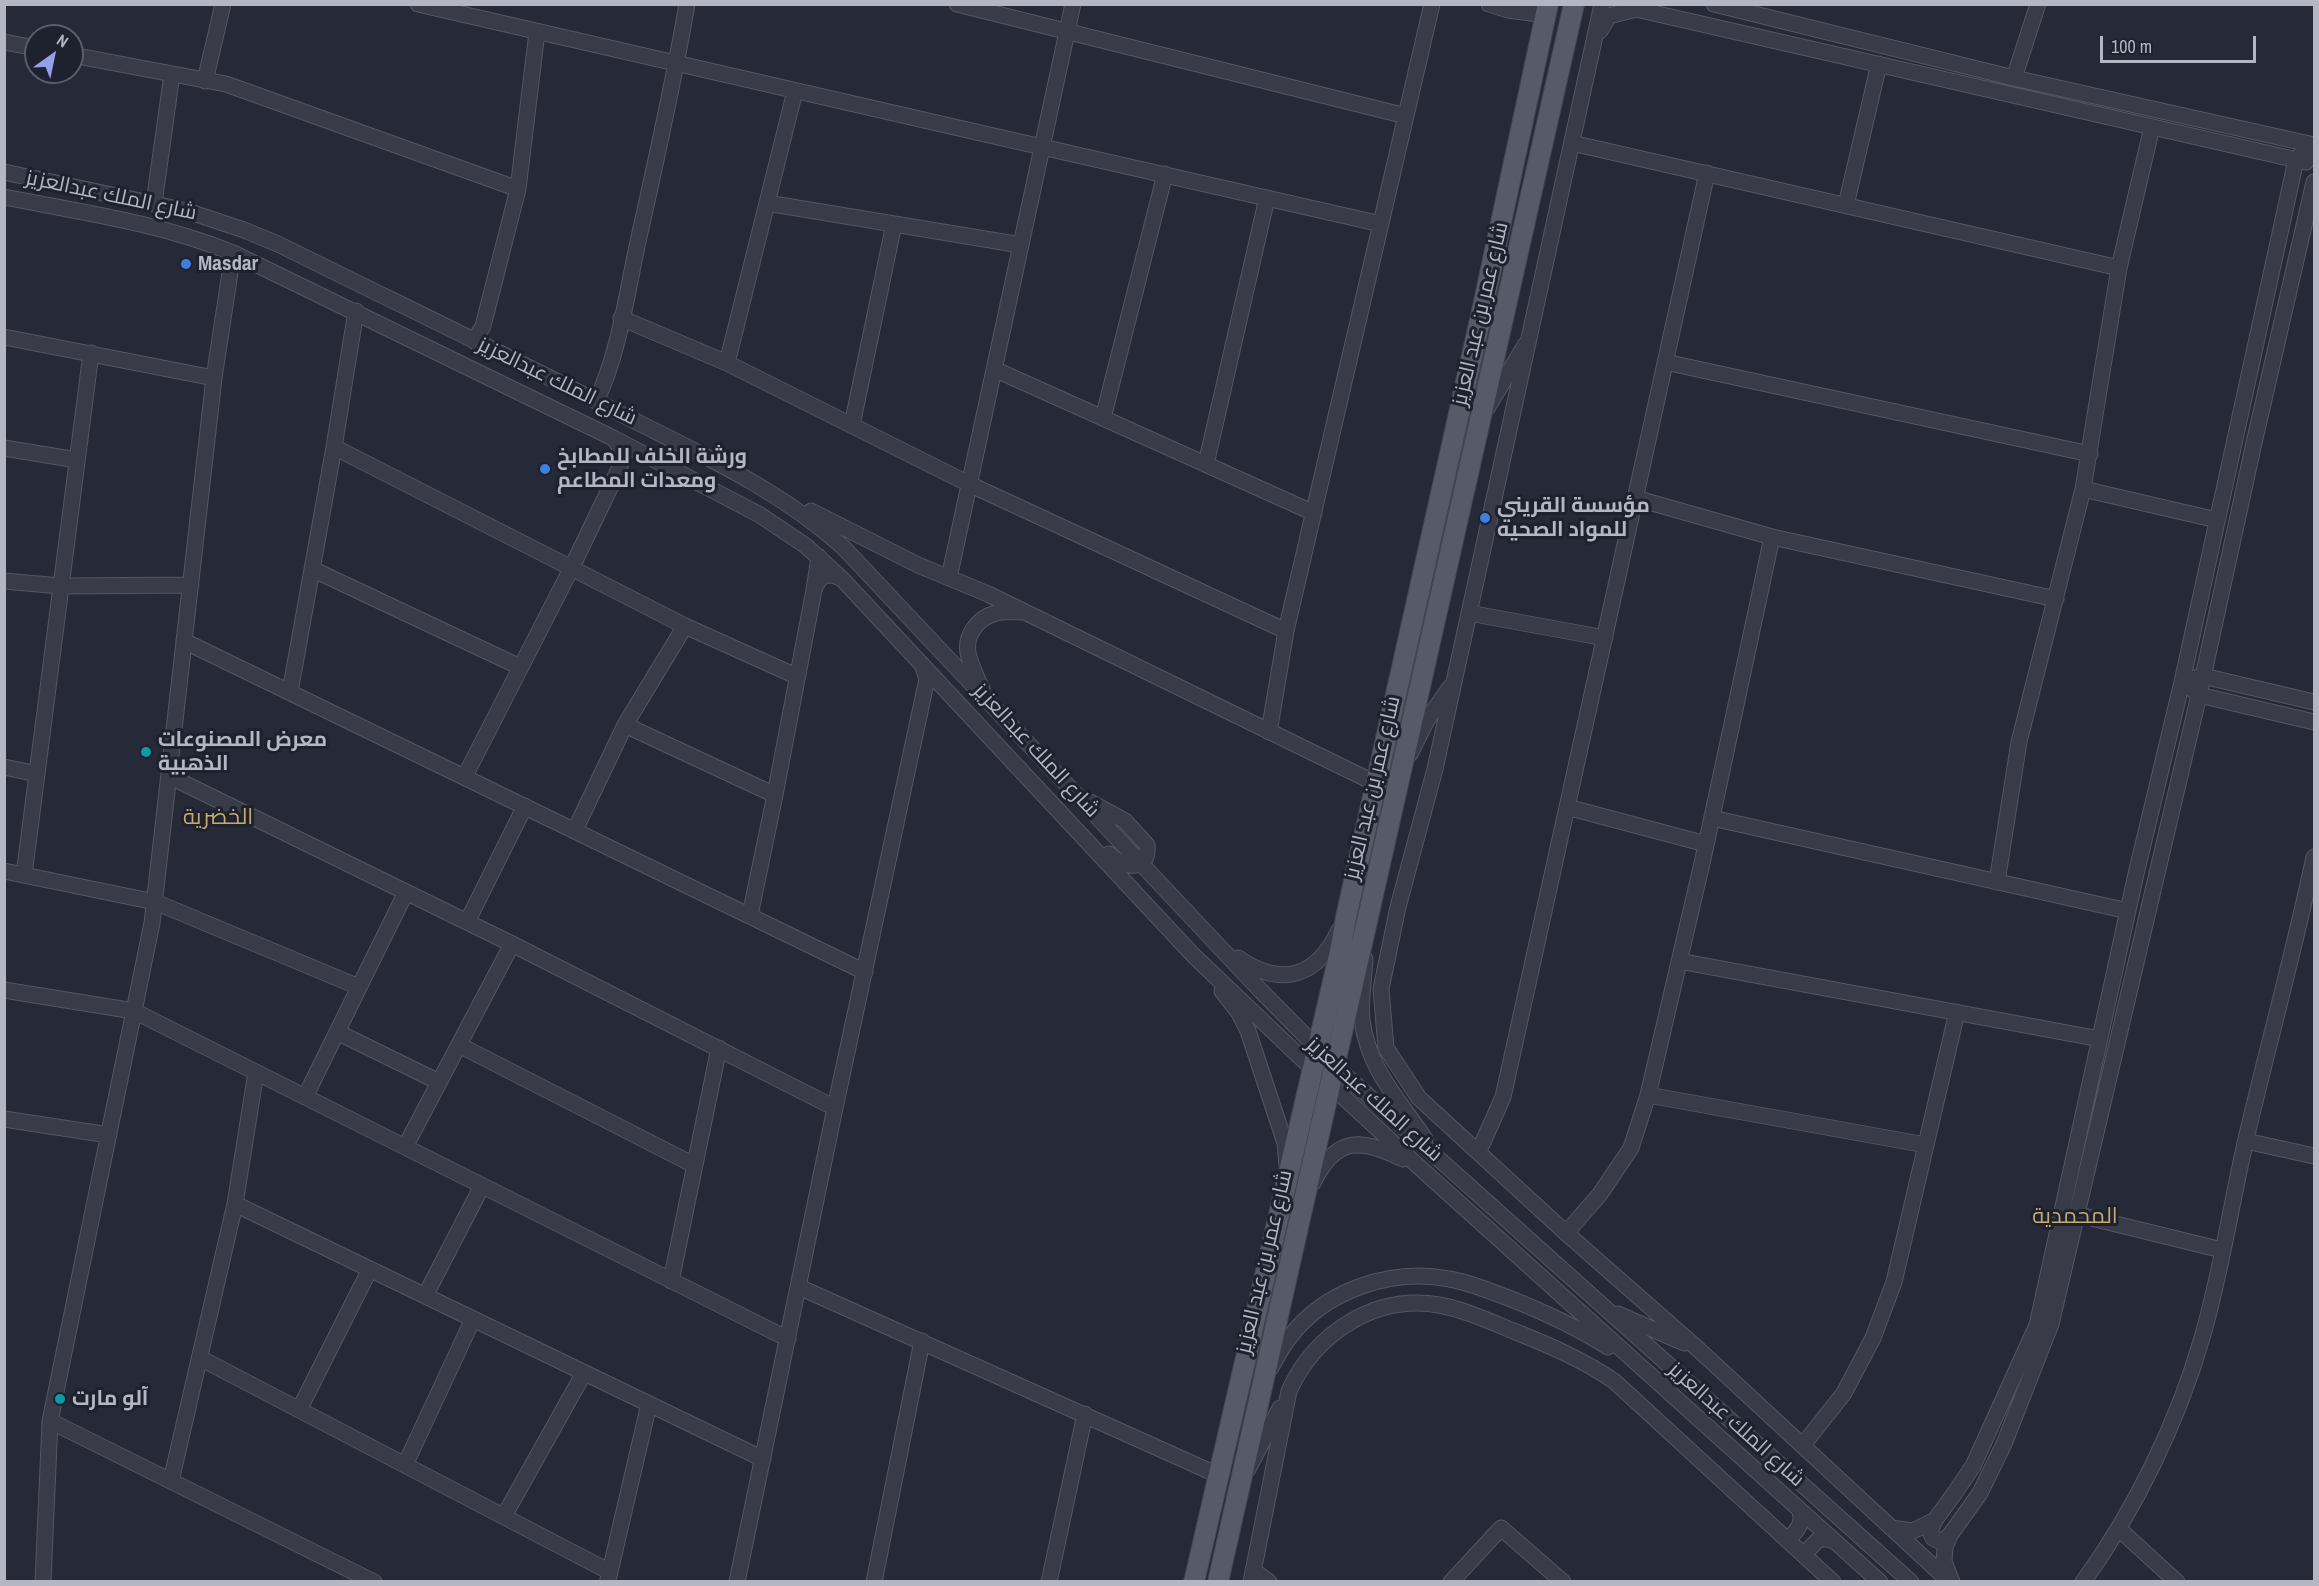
<!DOCTYPE html>
<meta charset="utf-8">
<style>
body{margin:0}
#map{position:relative;width:2319px;height:1586px;overflow:hidden;background:#262938;font-family:"Archivo Narrow",sans-serif}
canvas{display:block}
.frame{position:absolute;inset:0;border:6px solid #b4b6c4;pointer-events:none}
.north{position:absolute;left:24px;top:24px;width:60px;height:60px;box-sizing:border-box;background:#1e212e;border:2px solid #5a5d6a;border-radius:50%;rotate:33deg;font-size:16px;font-weight:700;line-height:24px;text-align:center;color:#b4b6c4}
.north::after{content:'';display:block;margin:auto;width:21px;height:27px;background:#949fea;clip-path:polygon(50% 0,100% 100%,50% 72%,0 100%)}
.scale{position:absolute;left:2100px;top:36px;width:156px;height:27px;box-sizing:border-box;border:3px solid #b4b6c4;border-top:0;padding-left:8px;font-size:18px;line-height:21px;white-space:nowrap;color:#b4b6c4;-webkit-text-stroke:4px #1e212e;paint-order:stroke}
</style>
<div id="map">
<canvas width="2319" height="1586"></canvas>
<div class="frame"></div>
<div class="north">N</div>
<div class="scale">100 m</div>
</div>
<script>
const ctx = document.querySelector('canvas').getContext('2d');
ctx.lineJoin = 'round';
function trace(path, color, width, dash) { ctx.strokeStyle = color; ctx.lineWidth = width; ctx.lineCap = dash ? 'butt' : 'round'; ctx.setLineDash(dash || []); ctx.stroke(path); }
function drawText(font, color, halo, rows, align = 'center') {
  ctx.font = font + ' "Archivo Narrow",Cairo,sans-serif'; ctx.lineWidth = 6; ctx.setLineDash([]); ctx.textBaseline = 'middle'; ctx.strokeStyle = halo; ctx.fillStyle = color; for (const [text, x, y, turn = 0] of rows) {
    ctx.save(); ctx.translate(x, y); ctx.rotate((+turn || 0) * Math.PI / 180); ctx.textAlign = isNaN(turn) ? turn : align; if (halo) ctx.strokeText(text, 0, 0); ctx.fillText(text, 0, 0); ctx.restore();
  }
}
const minor = new Path2D(`
 M418,4c321,76 642,146 963,220
 M957,4l449,112
 M1489,4l19,6 38,5
 M1602,4l-167,765 -37,138 -17,82 5,59 33,50 147,135 132,116 252,233
 M1714,4l300,74 300,67
 M1600,31l9,-15 27,-7 670,153
 M4,42l32,6
 M72,55l154,29 292,105
 M2014,78l24,-74
 M205,81l18,-77
 M1572,143l547,125
 M4,172l183,39 57,19 34,14c115,57 230,112 343,170 79,40 155,73 222,133l418,444 73,74 577,517
 M4,197c77,15 156,26 229,56l380,185 147,77 46,31 37,34 351,376 104,99 120,111 462,416
 M154,203l18,-129
 M767,203l254,42
 M1846,205l33,-141
 M621,318l106,45 242,121 317,147
 M4,337l210,41
 M474,341l9,-15 35,-137 19,-157
 M1665,362l425,92
 M727,363l68,-272
 M994,369l320,144
 M596,401c22,-45 30,-102 40,-150 18,-82 37,-164 51,-247
 M1487,408l39,-64
 M1103,418l62,-244
 M852,425l42,-201
 M334,447l351,179 111,50
 M4,448l73,12
 M1206,464l61,-266
 M2083,489l134,31
 M1635,498l137,39 284,62
 M811,511l107,54 70,29 387,189
 M819,557l-5,33c5,-15 15,-19 28,-11
 M312,569l208,98
 M949,578l124,-574
 M4,581l57,5 130,-1
 M1469,613l136,25
 M685,626l-60,99 150,70
 M184,641l681,331
 M2195,678l8,-2 111,26
 M982,689c-5,-11 -10,-21 -13,-32 -6,-20 8,-39 27,-44 8,-2 17,-1 25,-1
 M2192,689l7,6 115,27
 M290,692l44,-245 22,-136
 M1269,732l17,-101 146,-627
 M1410,754l17,-34 23,-33
 M4,767l33,7
 M169,776l343,168 323,164
 M465,776l107,-209 47,-98c5,-12 3,-21 -6,-31
 M1090,802l35,19 22,24c3,28 -25,23 -38,9
 M1567,807l139,37
 M1712,818l416,93
 M575,830l50,-105
 M4,871l151,31 204,85
 M24,875l67,-522
 M1997,882l22,-140 64,-253 36,-221 33,-141
 M750,915l25,-120 39,-205
 M467,922l58,-116
 M1238,958c44,30 79,19 101,-28
 M1365,959c-1,19 -5,42 -3,61 7,51 36,78 63,119
 M1679,961l421,78
 M4,990l130,21 654,328
 M1222,991l17,22 9,18 37,112 2,23
 M337,1032l102,50
 M459,1045l235,120
 M1648,1095l278,50
 M305,1097l101,-205
 M4,1119l105,16
 M2246,1141l68,15
 M405,1147l107,-203
 M1479,1151l24,-54 204,-924
 M1313,1183c23,-47 48,-45 90,-24
 M235,1204l528,255
 M2075,1214l147,36
 M1566,1233l34,-39 31,-46 17,-53 55,-236 69,-322
 M671,1281l48,-233
 M799,1287l419,188
 M425,1296l57,-110
 M1618,1314l66,29
 M200,1358l410,214
 M1270,1369c6,-10 12,-22 19,-31 36,-48 102,-70 160,-59 19,3 38,11 57,18 36,14 69,29 102,50
 M299,1410l71,-141
 M50,1421l324,161
 M1803,1445l41,-52 29,-55 21,-56 63,-270
 M405,1465l68,-146
 M1248,1469l32,-61
 M171,1481l64,-277 21,-132
 M504,1516l80,-143
 M1935,1520l-5,11 3,7 8,4 9,-7
 M1891,1528l21,3 7,-3 16,-8 19,-26 19,-28 64,-141 99,-451 46,-192 114,-522 14,-16 4,12
 M2119,1529l58,53
 M1788,1540c9,-10 17,-17 11,-31
 M1804,1554l15,-15h9l7,3
 M1253,1570l16,12
 M608,1580l41,-176
 M43,1582l7,-161 102,-498 62,-545 19,-125
 M737,1582l98,-474 92,-429 -4,-12
 M874,1582l48,-241
 M1049,1582l36,-168
 M1251,1582l38,-191c26,-57 85,-97 150,-86 27,5 52,17 77,27 35,14 67,28 98,49l219,201
 M1451,1582l50,-54 62,54
 M1952,1582l-8,-20 1,-15 5,-12 30,-42 24,-49 47,-120 148,-629 55,-252 60,-261
 M2083,1582c52,-72 94,-158 119,-244 19,-65 29,-133 44,-199 22,-94 48,-187 68,-282`);
const major = new Path2D(`
 M1194,1582l147,-635 5,-30 136,-606 66,-307
 M1218,1582l356,-1578`);
trace(minor, '#545664', 17);
trace(major, '#424452', 22);
trace(minor, '#393b49', 15);
trace(major, '#575a69', 20);
for (const [x, y, r, color] of [
 [186,264,6,"#3f7fe0"],
 [545,469,6,"#3f7fe0"],
 [1485,518,6,"#3f7fe0"],
 [146,752,6,"#0f9aa8"],
 [60,1399,6,"#0f9aa8"]
]) { const dot = new Path2D(); dot.arc(x, y, r, 0, 2 * Math.PI); ctx.fillStyle = color; ctx.fill(dot); trace(dot, '#1e212e', 2); }
drawText('21px', '#b4b6c4', '#1e212e', [
 ["شارع الملك عبدالعزيز",111,196,12],
 ["شارع عمر بن عبد العزيز",1481,314,-77],
 ["شارع الملك عبدالعزيز",557,382,26],
 ["شارع الملك عبدالعزيز",1036,751,47],
 ["شارع عمر بن عبد العزيز",1373,788,-77],
 ["شارع الملك عبدالعزيز",1374,1100,42],
 ["شارع عمر بن عبد العزيز",1265,1262,-77],
 ["شارع الملك عبدالعزيز",1736,1425,42]
]);
drawText('bold 21px', '#b4b6c4', '#1e212e', [
 ["Masdar",198,264],
 ["ورشة الخلف للمطابخ",557,457],
 ["ومعدات المطاعم",557,481],
 ["مؤسسة القريني",1497,506],
 ["للمواد الصحيه",1497,530],
 ["معرض المصنوعات",158,740],
 ["الذهبية",158,764],
 ["آلو مارت",72,1399]
], 'left');
drawText('22px', '#c6aa6e', '#1e212e', [
 ["الخضرية",218,818],
 ["المحمدية",2075,1217]
]);
</script>
